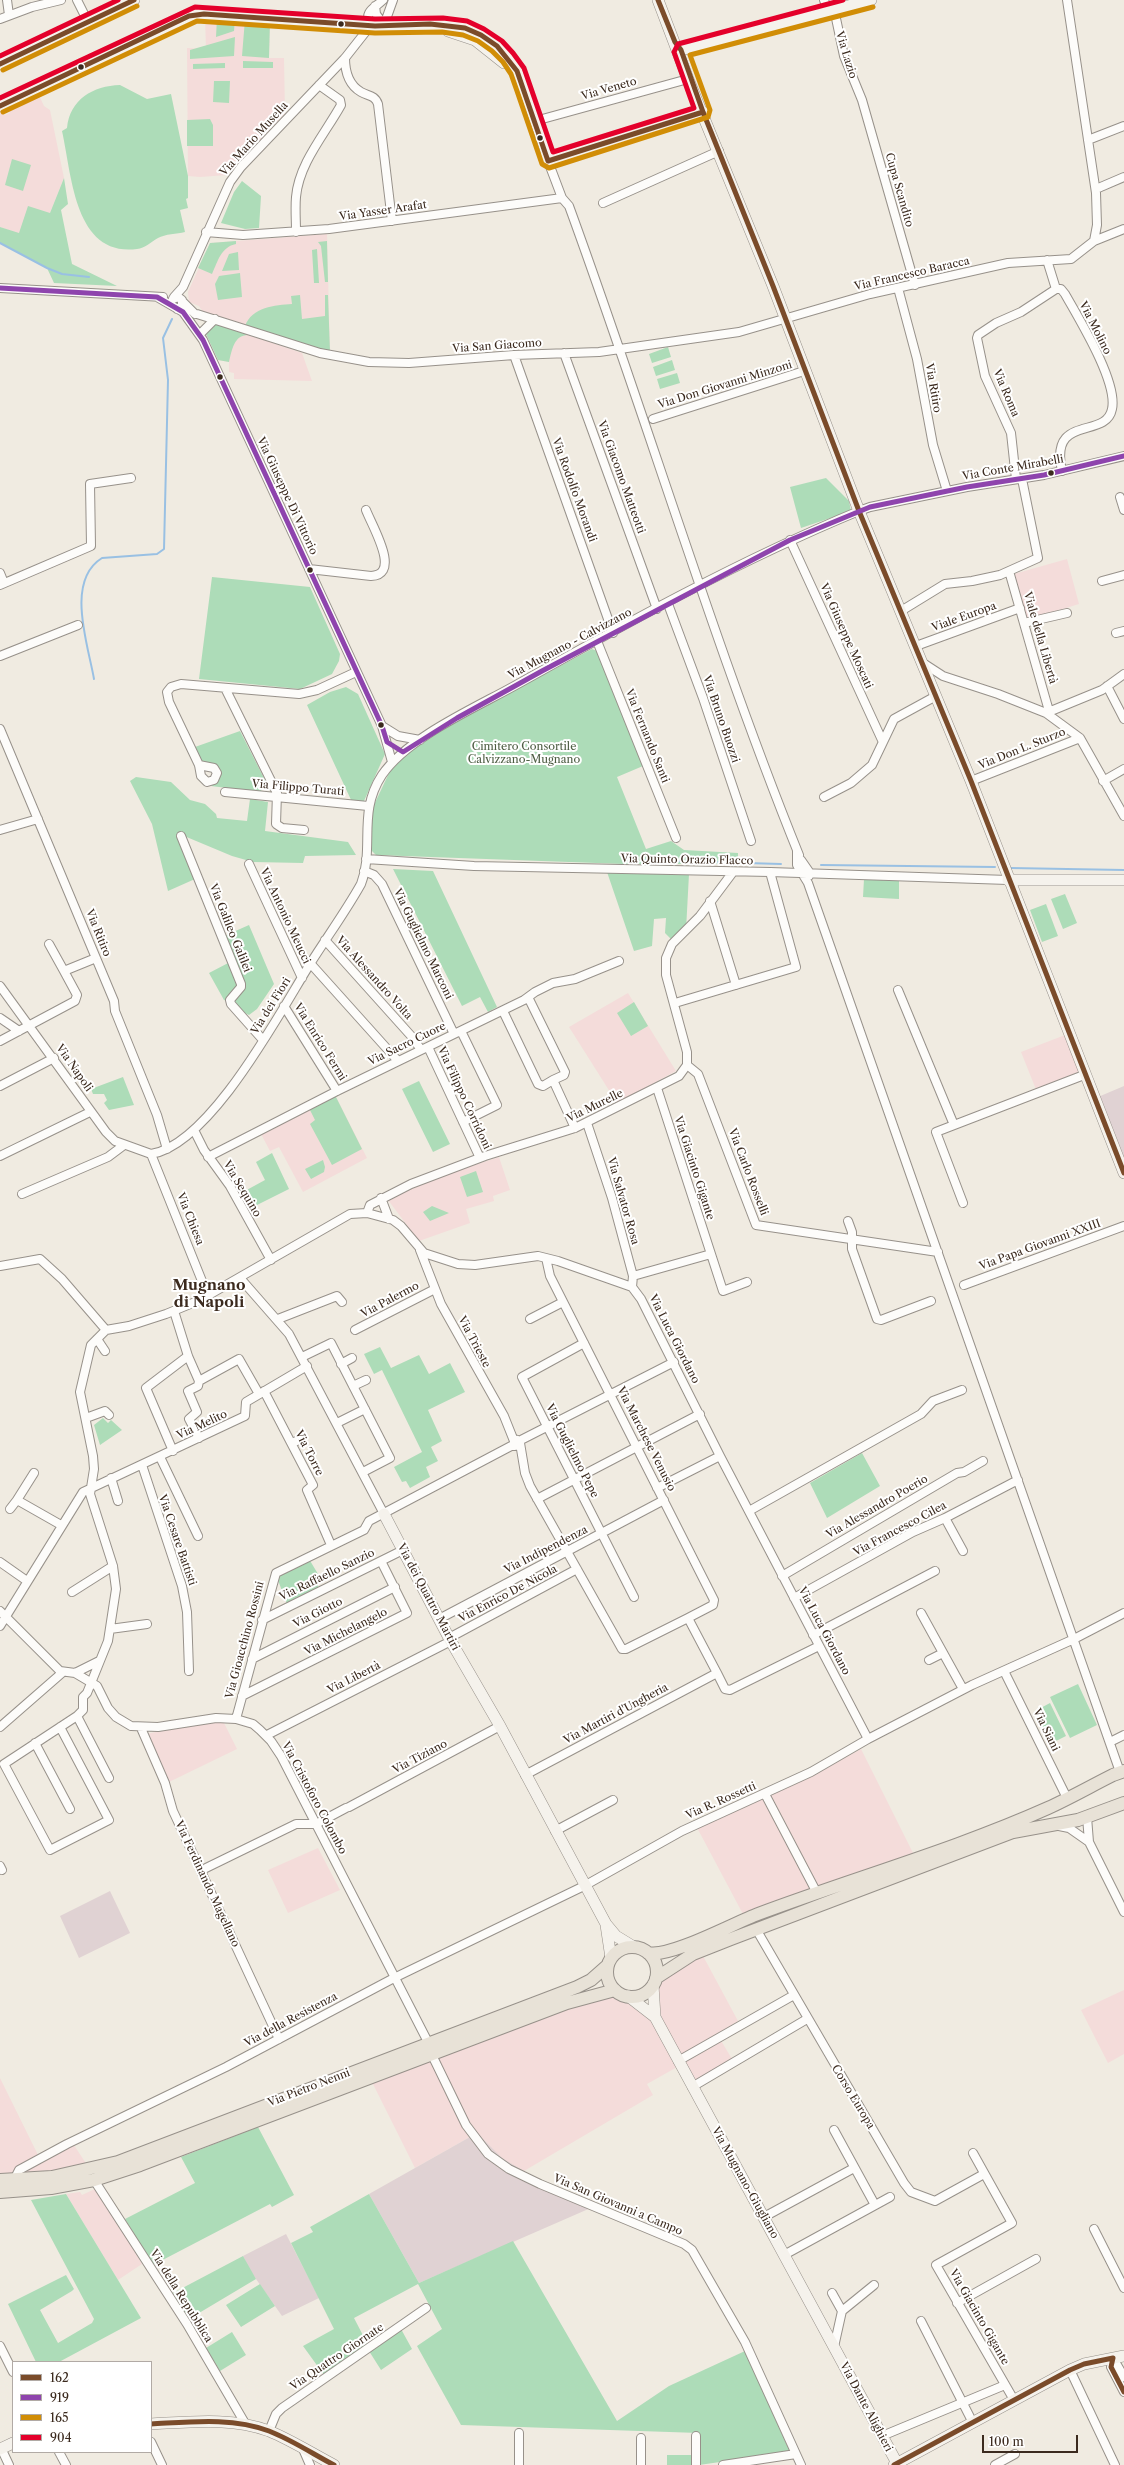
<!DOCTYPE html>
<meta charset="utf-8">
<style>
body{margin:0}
#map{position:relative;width:1124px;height:2465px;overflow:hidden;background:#f0ebe1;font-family:"Libre Caslon Text",serif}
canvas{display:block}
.legend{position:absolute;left:12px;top:2361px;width:140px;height:92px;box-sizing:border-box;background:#fff;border:1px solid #b1aaa5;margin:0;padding:5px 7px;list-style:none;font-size:12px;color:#3b2a1e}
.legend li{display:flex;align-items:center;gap:8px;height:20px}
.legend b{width:20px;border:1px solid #b1aaa5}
.scale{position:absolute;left:982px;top:2435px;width:96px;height:18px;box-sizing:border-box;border:2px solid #3b2a1e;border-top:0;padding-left:5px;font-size:12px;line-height:14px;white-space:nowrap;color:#3b2a1e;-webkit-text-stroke:3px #fff;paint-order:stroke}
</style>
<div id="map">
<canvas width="1124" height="2465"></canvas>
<ul class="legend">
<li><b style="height:5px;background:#7a4b2a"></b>162</li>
<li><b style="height:5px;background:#8e44ad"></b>919</li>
<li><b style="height:5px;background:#d18d06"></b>165</li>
<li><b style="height:5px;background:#e4002b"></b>904</li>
</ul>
<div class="scale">100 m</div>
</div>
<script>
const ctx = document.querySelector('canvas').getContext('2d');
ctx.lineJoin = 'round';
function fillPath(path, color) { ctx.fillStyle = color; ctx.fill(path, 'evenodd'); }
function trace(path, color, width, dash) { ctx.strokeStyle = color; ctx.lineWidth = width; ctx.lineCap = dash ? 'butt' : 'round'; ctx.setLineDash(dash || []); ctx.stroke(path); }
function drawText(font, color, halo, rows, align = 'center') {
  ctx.font = font + ' "Libre Caslon Text",serif'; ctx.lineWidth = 4; ctx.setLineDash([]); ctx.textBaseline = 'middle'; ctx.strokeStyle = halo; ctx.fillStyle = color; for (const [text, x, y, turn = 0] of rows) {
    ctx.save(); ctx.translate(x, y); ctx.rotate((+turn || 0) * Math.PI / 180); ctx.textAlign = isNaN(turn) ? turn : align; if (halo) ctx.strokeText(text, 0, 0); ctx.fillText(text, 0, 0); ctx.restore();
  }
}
fillPath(new Path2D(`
 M205,17l65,4 -1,37h15l1,55 -58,62 -27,2 -12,-1 -1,-128 19,1z
 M38,93l6,13 6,4 14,68 -14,35 -31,21 -19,-7v-114l3,-1 2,3 5,-2 -2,-4z
 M327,234l3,118 -127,-40 -4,-6 -10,-4 -1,-10 22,-49z
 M214,323l88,30 10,28 -78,-2v-6l-5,-1v-10l-11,-2z
 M1067,559l12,45 -52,16 -13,-46z
 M628,993l48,78 -59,32 -48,-76z
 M1065,1035l16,40 -44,17 -16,-40z
 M335,1095l32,63 -64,34 -24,-45 -9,4 -9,-17z
 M499,1157l11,33 -17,6 1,5 -28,8 4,14 -51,18 -31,-41 12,-8 46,-18z
 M223,1721l14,28 -68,33 -23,-48 52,-11z
 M861,1749l53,106 -170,61 -50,-94 114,-44z
 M318,1848l22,42 -52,23 -20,-43z
 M702,1954l36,67 -21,13 15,25 -39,24 -35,-66v-38z
 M1124,1990v64l-16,9 -27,-53z
 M615,1993l11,5 27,21 26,47 -32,18 6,11 -129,76 -22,-12 -25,-26 -62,35 -44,-88 187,-71z
 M0,2078l38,77 32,-16 19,29 -89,9z
 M95,2189l4,2 43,73 -24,16 -52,-86 14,-2 2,3z`), '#f4dcda');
fillPath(new Path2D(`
 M1124,1086v75l-26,-64z
 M110,1891l20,42 -51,25 -19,-42z
 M477,2133l25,25 22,13 -2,7 71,29 -174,76 -50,-89z
 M286,2234l33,64 -37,18 -33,-47 -6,-13z`), '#e0d2d3');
fillPath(new Path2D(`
 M217,18l18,1 -1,12 -18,6z
 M245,19l25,2 -1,37 -27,-2z
 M235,37l-1,19 -44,3v-9z
 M243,61l30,1v6h-30z
 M225,63v5l-32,1v-5z
 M214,81h16l-1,22 -16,-1z
 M120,85l27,14 24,-5 17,82v22l-2,1 2,9 -8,2 5,22c-8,2 -20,2 -27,6 -7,4 -13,10 -21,11 -63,8 -65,-74 -75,-118l5,-3c3,-29 26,-42 53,-43z
 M210,119l3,6v21h-26v-26z
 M12,159l19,6 -8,26 -18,-6z
 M64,178l4,26 -7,6 11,54 45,22 -63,-3 -7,-15 -47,-25v-16l19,6 9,-27 22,7z
 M242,181l19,15 -2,32 -14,1 -24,-6 13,-31z
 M236,241v3c-15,3 -18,17 -24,30l-14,-6 12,-25z
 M327,241l1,41h-3l-4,-36 -3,-4z
 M317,249l2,34h-5l-2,-33z
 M238,252l1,18 -17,1 7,-17z
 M240,273l2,24 -24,3 -3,-16 4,-8z
 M300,295l2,24 23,-3v-21h3l2,57 -85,-26c7,-19 30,-21 47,-22l-1,-8z
 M214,323l34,12c-14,0 -16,15 -19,27l-11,-2 -13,-28z
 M668,347l3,10 -19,6 -3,-9z
 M672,360l3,10 -19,6 -3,-9z
 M677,373l3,10 -20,6 -3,-10z
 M826,478l23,23 2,10 -50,17 -11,-41z
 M212,577l98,10 30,67 -1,7 -7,13 -32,15 -101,-10z
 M592,649l5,2 46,115 -26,11 29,72 25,-8 13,9 54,3v11h-114l-248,-9 -6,-6 3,-42 16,-34 9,-11 28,-23 29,-17z
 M346,687l12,7 27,60 -21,47 -12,1 -45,-97 23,-13z
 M240,731l27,53 -7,8 -49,-6 5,-4 -1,-18 -13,-3 -7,-14z
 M136,777l35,5 19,18 15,4 11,10 1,4 30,3 3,-22 18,3 -3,29 83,11 8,13 -51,1 -2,7 -50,-1 -21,-6 -55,-23 18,46 -27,12 -16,-67 -22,-43z
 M393,869l40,2 64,136 -9,5 -8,-15 -18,9z
 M607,872l82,2 -3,56 -12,12 -9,-9 1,-15 -12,1 -2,27 -18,5z
 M864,879l35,2v18l-36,-2z
 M1065,894l12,29 -14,6 -12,-30z
 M1046,904l12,32 -16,6 -12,-32z
 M249,925l25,59 -17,25 -8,6 -17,-8 -2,-5 -6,-2 -15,-27 23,-12 -10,-24z
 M634,1002l14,24 -17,10 -14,-23z
 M123,1077l11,28 -25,5 -5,-7 3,-3 -3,-6h-11l-2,-5z
 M419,1081l31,63 -17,8 -31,-63z
 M335,1095l27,54 -30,16 -22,-41 5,-4 -6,-12z
 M272,1153l17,36 -38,19 -8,-16 22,-12 -9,-18z
 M323,1160l2,7 -1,5 -13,7 -6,-10z
 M476,1171l7,21 -16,5 -7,-20z
 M432,1206l17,7 -19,8 -7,-9z
 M380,1347l11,21 28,-13 10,19 21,-11 15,29 -37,18 14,31 -11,6 7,14 -12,6 4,10 -20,11 -4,-7 -4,1 -8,-15 28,-15 -40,-82 -8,4 -10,-20z
 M103,1418l5,5 3,-3 11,10 -22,15 -6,-20z
 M862,1453l18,33 -53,32 -17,-35z
 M309,1559l12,20 -4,5 2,4 -32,16 -11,-29z
 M1078,1684l19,41 -27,13 -20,-41z
 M1050,1703l16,33 -16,8 -15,-33z
 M258,2127l36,68 -22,12 -2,-3 -117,61 -28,-46 70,-36 -14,-26z
 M66,2194l75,124 -82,44h-23l-28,-58 58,-29 8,14 -2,2 -32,19 18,33 34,-20 2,-4 -63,-119z
 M369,2194l50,89 94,-42 104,180 52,-35 76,-35 45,101 -91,13v-32l-238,-8 -44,-79 25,-17 -24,-45 -64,34 14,27 -44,30 -21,-29 31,-17 -43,-86 22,-11 -3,-5z
 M243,2256l13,23 -67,40 -16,-26z
 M260,2284l15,22 -34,21 -15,-22z
 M401,2329l11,20 -31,21 -12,-19z
 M232,2332l14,23 -26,16 -14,-23z
 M667,2455h25v10h-25z`), '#addcb8');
trace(new Path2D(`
 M0,243l47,25 15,6 27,3
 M94,679c-6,-35 -29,-98 8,-121l55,-4 7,-5 4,-169 -5,-42 9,-19
 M642,860l139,4
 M821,865l174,2
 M1010,868l114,2`), '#99c0e3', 2);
const street = new Path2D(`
 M7,0l2,15
 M77,0l11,22
 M824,0l4,11
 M375,6l1,8 8,11 9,-25
 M834,9l10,47 18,44 53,185
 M0,19l32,-12 29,-7
 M345,58c0,13 4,27 16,34 7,4 14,3 17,12l14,117
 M535,121l153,-42
 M1088,140l36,-14
 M548,161l14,37 7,8c79,216 144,436 230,649
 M1096,189l28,-12
 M603,203l116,-52
 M206,232l37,3 86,-6 233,-31
 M296,232c0,-12 -1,-24 0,-35 3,-34 29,-63 45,-92l-1,-5 -21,-15
 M1094,241l30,-12
 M1047,260l9,29
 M0,288l163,9
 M898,288l19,71 16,86 14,46
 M1056,289h5l4,5c14,25 53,88 47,115 -6,31 -63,4 -50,62
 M157,297l26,15 20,28 179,386 10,36
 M174,297l9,-10 47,-105 11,-15 104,-109 26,-33c-9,-13 5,-18 12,-25
 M173,299l5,-2 4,3v6l-5,3
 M183,302l12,12
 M197,314l123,39 49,9 40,1 105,-8 85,-3 140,-20 131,-38 138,-31 63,-4 23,-18 3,-16 -1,-32 -29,-193
 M202,332l13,-13
 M564,353l93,256
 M514,355l99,278
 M653,419l151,-48
 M1016,479l-5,-46 -26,-57 -8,-38 1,-3 18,-12 25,-11 35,-23
 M1120,497l4,13
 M790,540l92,200
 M309,569l62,7c31,-1 1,-50 -5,-66
 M1009,571l40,140
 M0,573l4,10
 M1102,581l22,-6
 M0,585l91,-39 -1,-62 41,-6
 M668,604l35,94 48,143
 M901,611l44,-27 27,-3 28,-6 38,-17 -16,-79
 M1024,623l43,-10
 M1116,633l8,-2
 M597,641l79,197
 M916,646l104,-38
 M0,656l78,-31
 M923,663l20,13 55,18 48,19 34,25 44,78
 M1107,686l17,33
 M225,688l52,105 -1,31 6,4 22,2
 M1046,713l56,-23 22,-16
 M382,726l16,10 22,4
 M0,729l114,272 1,10 42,104 10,34
 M199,765l15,3 3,5 -3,7 -7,2 -6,-6 -2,-11 -30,-63 -2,-10 4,-5 10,-3 118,10 18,-4 39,-18
 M971,781l109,-43
 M1103,781l21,-12
 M225,792l143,14
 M824,797l27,-14 21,-18 22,-46 42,-23
 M0,830l38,-11
 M181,836l60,148v3l-11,13 1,4 32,36
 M797,851v14l11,18 312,889
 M366,859l108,7 296,6 238,8
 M801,860l9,13 -1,3
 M249,864l53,114
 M364,871l10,4 8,9 72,150
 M710,901l26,84
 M325,940l88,98 8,12
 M49,944l15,27
 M310,963l88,98
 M0,986l106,146 9,9 36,13 57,142
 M898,990l56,135
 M528,997l37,75 -1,3 -11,5 22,48
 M675,1003l121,-36 -26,-95
 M284,1006l53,85
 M503,1011l35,73 5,2 10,-6
 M0,1018l19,13
 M461,1031l36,74 -34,17
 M0,1041l75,-40 2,-6 -13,-24 32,-13
 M428,1047l52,111
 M687,1065l11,9 58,151 182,27
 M0,1086l54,-28
 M657,1088l66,203 24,-9
 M587,1123l25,75 21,78 -1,11
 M194,1130l10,20 26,36 41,74
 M151,1154c59,-9 129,-142 159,-190 17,-27 36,-53 51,-80 14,-37 -4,-71 21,-109 26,-38 93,-67 134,-90 111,-62 224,-125 343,-174l11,-4 97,-20 77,-12 80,-19
 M0,1156l90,-44
 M208,1157l129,-66 187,-91 11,-8 18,-9 22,-4 44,-18
 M22,1194l86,-37 16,-12
 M381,1198l8,21
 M963,1203l-27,-71 148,-57
 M367,1213l3,-8 41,-21 74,-28 90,-28 104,-52 8,-11v-13l-21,-77v-17l6,-14 28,-28 33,-44
 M848,1221l4,11v17l25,70 4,1 50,-19
 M420,1250l21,54 63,112 10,25
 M546,1258l4,18 164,324 -1,5 -25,13
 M0,1266l40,-7 22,20 44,51
 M633,1276l78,-22
 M240,1278l49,56 95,180
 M964,1285l160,-59
 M174,1311l14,45 11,25 -1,5 -10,5 9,21 -8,7 10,19
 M278,1319l59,-23 5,6
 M530,1319l33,-17
 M355,1330l80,-41
 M97,1339l8,12
 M584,1343l-62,34 112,220
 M302,1357l29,-14 59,115 -27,14
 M341,1364l11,-6
 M199,1381l40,-22 20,35
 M353,1386l13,-6
 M264,1391l49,94 -6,5 24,55
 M86,1418l19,-7 4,4
 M337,1423l28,-14
 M519,1441l155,-79
 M292,1443l9,-4
 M520,1445l-6,1v-4l3,-2 3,3 5,30 5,13 92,163h4l62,-31 29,55
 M173,1451l-27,-63 42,-32
 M160,1457l38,79
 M142,1465l40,121 5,26 2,59
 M34,1473l-17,27 44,25
 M111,1478l7,23
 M657,1488l63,-32
 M537,1499l163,-85
 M10,1509l7,-9
 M749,1511l172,-97 12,-13 29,-11
 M945,1518l18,33
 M0,1562l27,19
 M782,1576l175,-103 7,-1 19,-11
 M72,1592l41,-26
 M794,1598l119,-66 32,-14 73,-38
 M0,1611l60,60 15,2 24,-12
 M921,1613l42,76
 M439,1619l225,-119
 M262,1620l141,-70
 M0,1626l83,-134 162,-76 1,-14 61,-36
 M110,1629l37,-5
 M813,1635l122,-64
 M449,1638l128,-69
 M252,1659l143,-72
 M929,1660l14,-7
 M1004,1671l63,127
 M75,1673l22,13 11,22 8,9 15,9 27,1 58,-9 20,1 17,5 7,6 11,11 10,15 148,288
 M242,1696l165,-83 -26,-52
 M236,1719l40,-146 88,-43 5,-9 144,-76
 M0,1727l63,-55
 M60,1727l49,93 -59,30 -46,-86 73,-48
 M141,1728l24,55 8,28 106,228
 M267,1735l184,-94
 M1114,1740l10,-5
 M35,1743l35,66
 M525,1775l192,-102 8,16 5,1 89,-44
 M109,1778l-32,-62 6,-6v-13l4,-4 21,-52 8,-52 -3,-23 -23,-72 4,-25 -1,-13 -13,-64 11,-47 15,-15 23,-4 37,-12 34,-14 150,-86 17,-1 26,7 8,6 23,27 34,11 17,1 63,-9 20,5 74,26 9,12 79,157 148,283
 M765,1794l52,99
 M349,1807l151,-81
 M1059,1826l10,2 20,14 -2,-25
 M555,1831l58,-31
 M1089,1842l35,70
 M0,1866l2,4
 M206,1868l90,-44h20l30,-16
 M756,1929l148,254 7,9 24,9 49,-27
 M432,2055l34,70 22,29 21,15 31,15 144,60 8,6 53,92 56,123
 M678,2061l116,-66
 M692,2087l115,-68
 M834,2130l41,75
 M973,2153l39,70 -76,42 78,135
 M14,2180l5,-10 48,-26 159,-77 168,-89 190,-92 98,-55 129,-59 57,-33 104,-54 102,-46 50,-26
 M94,2180l93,144 59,101
 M764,2217l90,-49
 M1094,2229l30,59
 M784,2255l106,-58
 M832,2293l10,18 -8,36
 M957,2303l79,-44
 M842,2311l32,-26
 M921,2321l52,102
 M0,2346l13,26
 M1113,2358l-2,9 13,25
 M1113,2358l11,19
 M1070,2370l45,95
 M269,2431l7,-17 6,-6 144,-100
 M519,2433v32
 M882,2436l123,-51
 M151,2442l11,23
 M1,2448l8,17
 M303,2449l7,16
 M59,2452l7,13
 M641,2465v-27
 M696,2465v-29
 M723,2465l73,-11
 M995,2465l20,-11`);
const secondary = new Path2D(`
 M658,0l30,79 85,207 86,225 112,270 153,392
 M448,31l27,9 29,23
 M681,50l190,-50
 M0,64l134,-64
 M0,106l196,-92 179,12 67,-1 23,3 16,7 16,11 11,12 9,13 7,18 21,59 3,13
 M548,161l155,-49
 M1008,880h116
 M384,1514l65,124 51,88 106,198 10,12 18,11
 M606,1925l5,33
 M653,1985l2,32 243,448
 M628,1996l27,21
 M151,2424c39,-2 81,-7 118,7 22,9 44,23 65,34
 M0,2449l13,-6
 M894,2465l176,-95 14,-6 40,-8`);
const primary = new Path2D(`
 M607 1972a25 25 0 1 1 50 0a25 25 0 1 1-50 0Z
 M648,1953c22,5 86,-30 110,-39 96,-36 196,-64 290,-106 22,-10 43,-22 65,-33l11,-4
 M656,1978l37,-24 38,-15 282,-107 65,-12 46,-17
 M0,2180l52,-3 66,-15 459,-175 14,-7 17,-15
 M0,2192l51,-4 43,-8 46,-15 427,-162 48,-13`);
trace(street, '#97918a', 10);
trace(secondary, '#97918a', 12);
trace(primary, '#97918a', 14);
trace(street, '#fdfcfa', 8);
trace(secondary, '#f5f2ec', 11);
trace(primary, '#e8e2d7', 12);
trace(new Path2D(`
 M658,0l17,42 6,8 22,62 70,174 86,225 112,270 153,392
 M0,64l134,-64
 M0,106l189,-90 15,-2 171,12 55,-2 35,4 16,7 16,11 20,25 31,90 155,-49
 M1113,2358l-2,9 13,25
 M151,2424c39,-2 81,-7 118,7 23,9 44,23 65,34
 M894,2465l176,-95 14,-6 29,-6`), '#7a4b2a', 5);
trace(new Path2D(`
 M0,288l157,9 26,15 20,28 179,386 5,16 16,10 54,-34 85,-47 248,-131 80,-33 97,-20 77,-12 80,-19`), '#8e44ad', 5);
trace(new Path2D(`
 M3,70l134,-64
 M3,112l194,-91 178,12 67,-1 21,3 15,6 14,10 11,11 8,12 6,17 25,73 7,4 159,-51 2,-7 -20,-55 183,-48`), '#d18d06', 5);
trace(new Path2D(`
 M0,56l118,-56
 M0,98l195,-91 180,12 68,-1 24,3 17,8 18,12 11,12 11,15 29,84 141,-44 -20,-56 4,-8 165,-44`), '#e4002b', 5);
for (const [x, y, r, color] of [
 [341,24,3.5,"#3b2a1e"],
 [81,67,3.5,"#3b2a1e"],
 [540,138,3.5,"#3b2a1e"],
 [220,377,3.5,"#3b2a1e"],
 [1051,473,3.5,"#3b2a1e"],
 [310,570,3.5,"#3b2a1e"],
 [381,725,3.5,"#3b2a1e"]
]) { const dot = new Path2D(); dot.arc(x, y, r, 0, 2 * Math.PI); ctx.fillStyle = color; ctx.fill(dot); trace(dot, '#fff', 1.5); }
drawText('11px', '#3b2a1e', '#fff', [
 ["Via Lazio",846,55,73],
 ["Via Veneto",609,89,-16],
 ["Via Mario Musella",254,139,-48],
 ["Cupa Scandito",899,190,74],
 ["Via Yasser Arafat",383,211,-8],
 ["Via Francesco Baracca",912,274,-13],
 ["Via Molino",1095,328,63],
 ["Via San Giacomo",497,346,-4],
 ["Via Don Giovanni Minzoni",725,385,-17],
 ["Via Ritiro",933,388,80],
 ["Via Roma",1006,393,67],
 ["Via Conte Mirabelli",1013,468,-10],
 ["Via Giacomo Matteotti",621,477,70],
 ["Via Rodolfo Morandi",574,490,70],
 ["Via Giuseppe Di Vittorio",287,496,65],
 ["Viale Europa",964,617,-20],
 ["Via Giuseppe Moscati",846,636,66],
 ["Viale della Libertà",1040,638,74],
 ["Via Mugnano - Calvizzano",570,644,-28],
 ["Via Bruno Buozzi",721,719,71],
 ["Via Fernando Santi",647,736,68],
 ["Via Don L. Sturzo",1022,749,-22],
 ["Via Filippo Turati",298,788,5],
 ["Via Quinto Orazio Flacco",687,860,1],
 ["Via Antonio Meucci",285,916,65],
 ["Via Galileo Galilei",230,928,68],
 ["Via Ritiro",98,933,68],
 ["Via Guglielmo Marconi",423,944,64],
 ["Via Alessandro Volta",374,978,48],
 ["Via dei Fiori",271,1006,-58],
 ["Via Enrico Fermi",320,1042,58],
 ["Via Sacro Cuore",407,1044,-26],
 ["Via Napoli",74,1068,55],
 ["Via Filippo Corridoni",464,1098,65],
 ["Via Murelle",595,1106,-26],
 ["Via Giacinto Gigante",694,1168,72],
 ["Via Carlo Rosselli",748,1172,69],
 ["Via Sequino",242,1189,59],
 ["Via Salvator Rosa",623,1201,74],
 ["Via Chiesa",190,1219,68],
 ["Via Papa Giovanni XXIII",1040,1245,-20],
 ["Via Palermo",390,1300,-28],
 ["Via Luca Giordano",674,1339,63],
 ["Via Trieste",474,1342,62],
 ["Via Melito",202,1425,-25],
 ["Via Marchese Venusio",646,1439,63],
 ["Via Guglielmo Pepe",572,1451,63],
 ["Via Torre",309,1453,63],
 ["Via Alessandro Poerio",877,1507,-30],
 ["Via Francesco Cilea",900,1529,-28],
 ["Via Cesare Battisti",177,1540,71],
 ["Via Indipendenza",546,1550,-27],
 ["Via Raffaello Sanzio",327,1575,-26],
 ["Via Enrico De Nicola",508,1594,-28],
 ["Via dei Quattro Martiri",428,1597,62],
 ["Via Giotto",318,1613,-27],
 ["Via Luca Giordano",824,1631,62],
 ["Via Michelangelo",346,1632,-27],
 ["Via Gioacchino Rossini",245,1640,-75],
 ["Via Libertà",354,1678,-27],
 ["Via Martiri d'Ungheria",616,1714,-28],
 ["Via Siani",1046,1730,64],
 ["Via Tiziano",420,1757,-28],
 ["Via Cristoforo Colombo",314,1798,62],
 ["Via R. Rossetti",721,1801,-24],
 ["Via Ferdinando Magellano",207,1884,65],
 ["Via della Resistenza",291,2020,-28],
 ["Via Pietro Nenni",309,2088,-21],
 ["Corso Europa",853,2097,59],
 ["Via Mugnano-Giugliano",745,2183,61],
 ["Via San Giovanni a Campo",618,2205,23],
 ["Via della Repubblica",181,2296,58],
 ["Via Giacinto Gigante",979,2317,60],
 ["Via Quattro Giornate",337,2357,-34],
 ["Via Dante Alighieri",866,2407,62]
]);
drawText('11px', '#4d5c42', '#fff', [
 ["Cimitero Consortile",524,747],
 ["Calvizzano-Mugnano",524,760]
]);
drawText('bold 15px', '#3b2a1e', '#fff', [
 ["Mugnano",209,1286],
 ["di Napoli",209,1303]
]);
</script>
